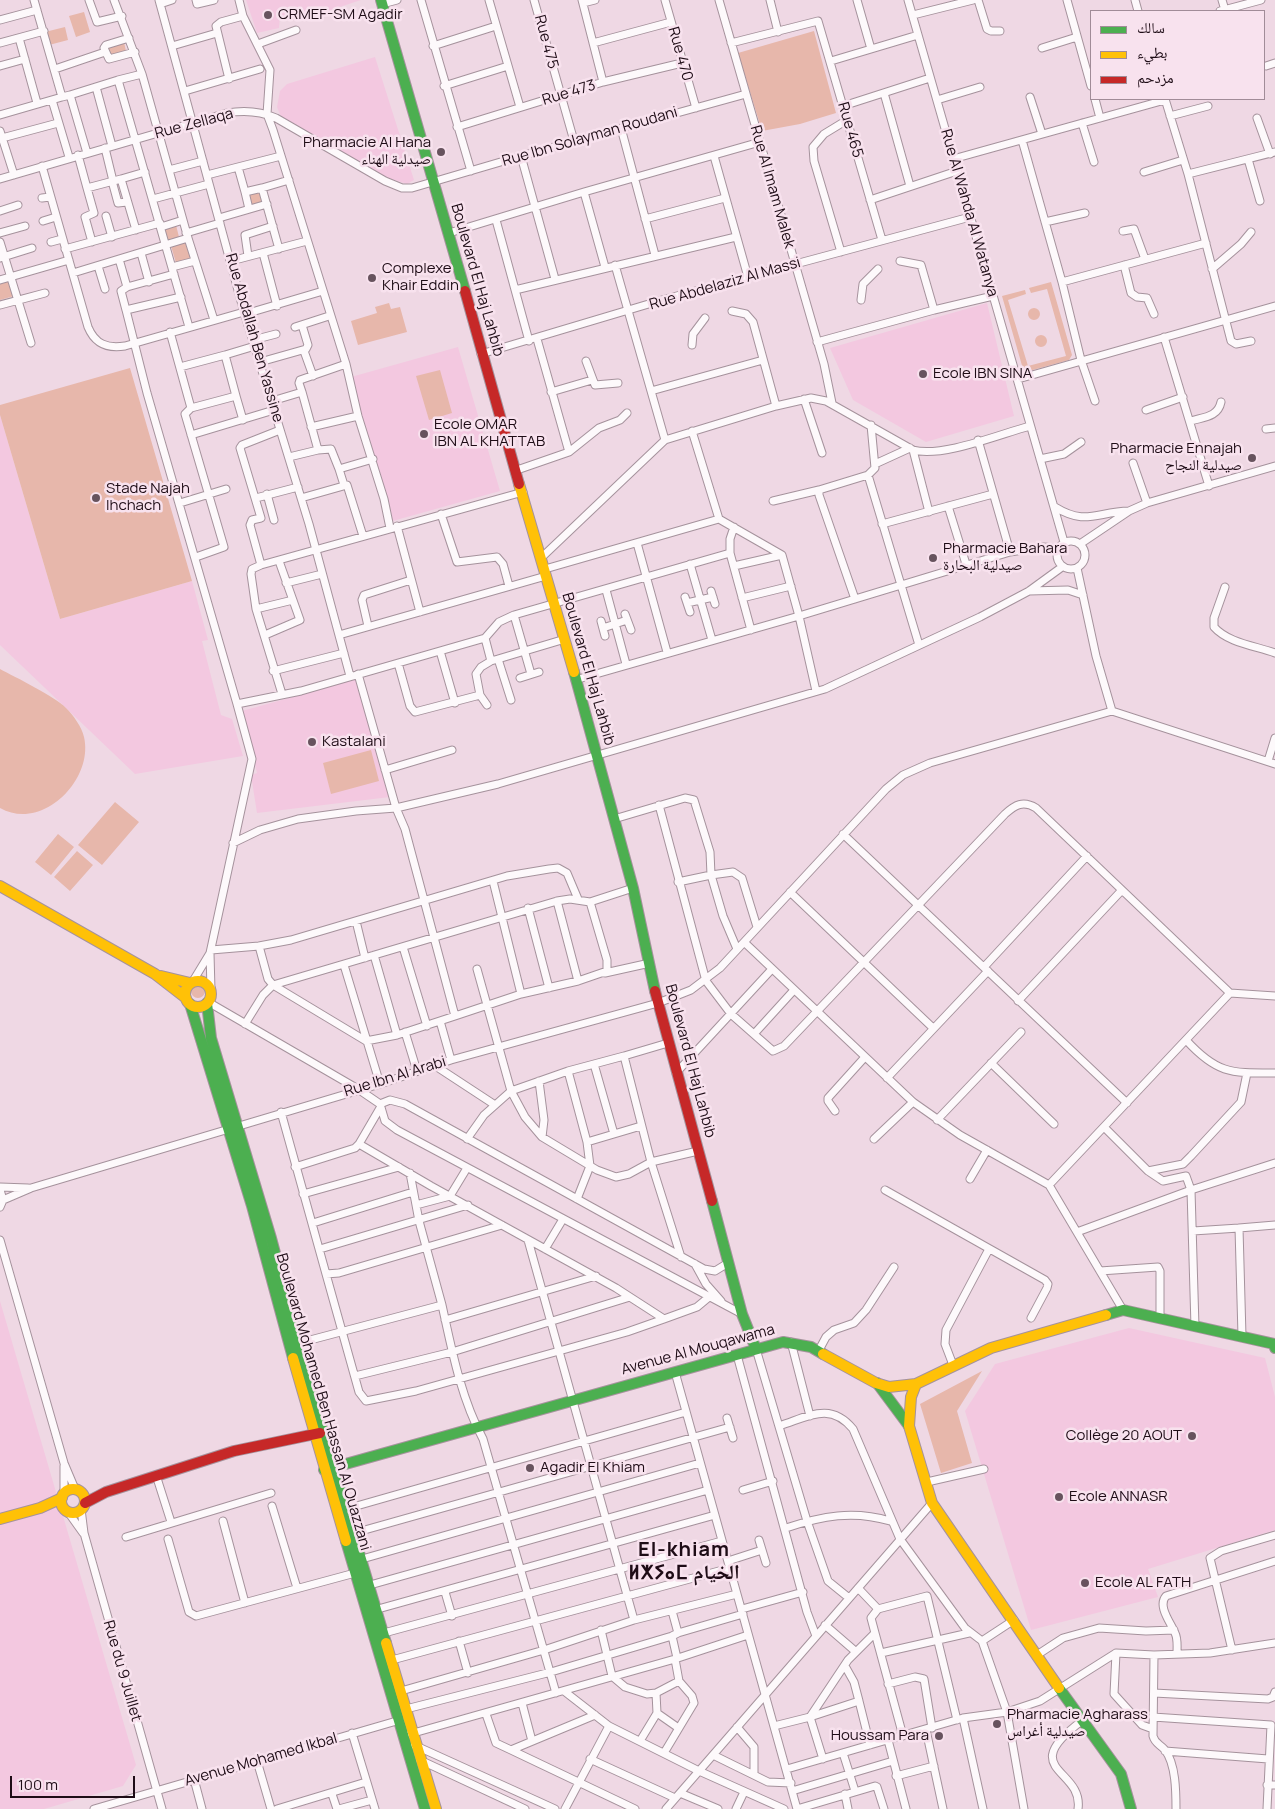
<!DOCTYPE html>
<meta charset="utf-8">
<style>
body{margin:0}
#map{position:relative;width:1275px;height:1809px;overflow:hidden;background:#efd8e4;font-family:Manrope,"Noto Naskh Arabic",sans-serif}
canvas{display:block}
.legend{position:absolute;left:1090px;top:10px;width:175px;height:90px;box-sizing:border-box;background:#f8e2ee;border:1px solid #a18c98;margin:0;padding:6px 9px;list-style:none;font-size:15px;color:#1e0c16}
.legend li{display:flex;align-items:center;gap:10px;height:25px}
.legend b{width:25px;border:1px solid #a18c98}
.scale{position:absolute;left:10px;top:1776px;width:125px;height:22px;box-sizing:border-box;border:2px solid #1e0c16;border-top:0;padding-left:6px;font-size:15px;line-height:18px;white-space:nowrap;color:#1e0c16;-webkit-text-stroke:4px #f8e2ee;paint-order:stroke}
</style>
<div id="map">
<canvas width="1275" height="1809"></canvas>
<ul class="legend">
<li><b style="height:6px;background:#4caf50"></b>سالك</li>
<li><b style="height:6px;background:#ffc107"></b>بطيء</li>
<li><b style="height:6px;background:#c62828"></b>مزدحم</li>
</ul>
<div class="scale">100 m</div>
</div>
<script>
const ctx = document.querySelector('canvas').getContext('2d');
ctx.lineJoin = 'round';
function fillPath(path, color) { ctx.fillStyle = color; ctx.fill(path, 'evenodd'); }
function trace(path, color, width, dash) { ctx.strokeStyle = color; ctx.lineWidth = width; ctx.lineCap = dash ? 'butt' : 'round'; ctx.setLineDash(dash || []); ctx.stroke(path); }
function drawText(font, color, halo, rows, align = 'center') {
  ctx.font = font + ' Manrope,"Noto Naskh Arabic","Noto Sans Tifinagh",sans-serif'; ctx.lineWidth = 5; ctx.setLineDash([]); ctx.textBaseline = 'middle'; ctx.strokeStyle = halo; ctx.fillStyle = color; for (const [text, x, y, turn = 0] of rows) {
    ctx.save(); ctx.translate(x, y); ctx.rotate((+turn || 0) * Math.PI / 180); ctx.textAlign = isNaN(turn) ? turn : align; if (halo) ctx.strokeText(text, 0, 0); ctx.fillText(text, 0, 0); ctx.restore();
  }
}
fillPath(new Path2D(`
 M246,0h115l-63,21 -7,-7 -11,3 -1,11 -22,5z
 M375,57l39,123 -7,4 -22,-7 -104,-60 -4,-10 3,-16 7,-7z
 M987,303l27,113 -88,26 -73,-42 -23,-52z
 M458,347l42,144 -111,31 -38,-145z
 M0,415l60,204 132,-38 16,59 -6,1 19,74 11,4 11,37 -108,18 -135,-129z
 M357,679l33,118 -133,16 -6,-38 6,-2 -15,-62z
 M0,1301l136,464 -13,21 -79,23h-44z
 M1129,1328l136,30 10,39v133l-127,39 10,28 -127,33 -66,-219 30,-47z`), '#f3c8e0');
fillPath(new Path2D(`
 M84,12l6,20 -14,5 -7,-21z
 M65,27l3,13 -19,5 -4,-13z
 M814,31l22,82 -36,11 -38,7 -24,-78z
 M124,42l2,9 -17,5 -2,-9z
 M261,190l3,12 -13,3 -3,-11z
 M176,225l3,12 -13,3 -3,-11z
 M186,242l5,17 -15,4 -5,-17z
 M9,280l5,16 -14,4v-18z
 M1051,282l21,73 -3,5 -40,11 -6,-2 -21,-73 23,-6 1,4 -18,6 20,66 38,-10 -19,-67 -16,4 -2,-5z
 M389,303l2,6 9,-2 7,25 -49,13 -7,-24 26,-8 -2,-6z
 M1028 314a6 6 0 1 1 12 0a6 6 0 1 1-12 0Z
 M1035 341a6 6 0 1 1 12 0a6 6 0 1 1-12 0Z
 M130,368l62,213 -132,38 -60,-204v-10z
 M440,370l12,43 -23,7 -13,-44z
 M0,669c15,8 56,28 66,39 7,7 16,19 18,29 10,43 -42,95 -84,71z
 M371,750l8,31 -48,13 -8,-31z
 M115,802l24,20 -37,43 -24,-20z
 M58,834l16,13 -23,28 -16,-13z
 M77,851l16,14 -23,26 -16,-14z
 M191 991a7 7 0 1 1 14 0a7 7 0 1 1-14 0Z
 M982,1371l-25,40 15,52 -31,10 -21,-69z`), '#e7b7ab');
const street = new Path2D(`
 M34,0l28,97 8,-2 17,58
 M89,0l8,22 25,-6
 M159,0l85,312 65,212 41,152
 M196,0l1,4 17,-4
 M239,0l4,16 27,54 -3,44 6,16 73,234 12,52 26,83 6,29
 M421,0l50,171
 M489,0l31,107
 M534,0l40,141
 M582,0l21,82
 M665,0l31,108
 M719,0l105,364 8,39
 M770,0l8,32
 M857,0l14,49
 M908,0l156,542
 M978,0l9,29 4,2h9
 M1067,0l24,86
 M1135,0l3,11
 M1222,0l3,10
 M583,3l12,-3
 M160,4l12,-4
 M382,4l15,-4
 M1220,11l41,-11
 M913,15l60,-15
 M0,20l37,-10
 M19,38l18,65
 M129,38l-23,7 -2,3 5,11 26,-7
 M0,43l44,-12
 M593,43l78,-21
 M731,43l87,-22 64,219
 M258,44l38,-14
 M172,46l45,-13
 M433,46l63,-20
 M1042,48l35,-11
 M831,61l87,-26
 M0,66l25,-7
 M1266,66l9,-3
 M55,69l50,-17
 M142,74l-24,6 71,247
 M229,79l-13,-53 5,-4 22,-6
 M444,86l64,-20
 M96,87l16,59
 M185,91l75,-22
 M884,93l26,93
 M70,95l48,-15
 M1030,97l12,37
 M1095,99l5,19
 M1165,99l23,75 43,167 5,3 15,-3
 M52,100l17,57
 M937,100l43,-13
 M843,106l87,-28
 M0,115l62,-18
 M1170,116l38,-10
 M1257,118l13,36
 M1082,123l12,39
 M457,127l146,-45 79,-19
 M621,128l34,127
 M0,131l14,44
 M2,138l56,-15
 M1022,140l40,142 19,78 14,41
 M105,148l8,33
 M78,155l9,33 34,-9 15,51
 M521,156l34,123
 M714,156l34,121
 M953,159l212,-59
 M1248,159l12,42
 M42,166l46,161c7,17 19,22 37,19l119,-34
 M238,167l43,-11
 M169,170l34,-9
 M1144,172l39,-12
 M1188,174l87,-22
 M207,175l31,-8 7,25 17,-4 17,61
 M0,179l227,-66c17,-3 33,-2 49,5l109,63 17,7h10l109,-32 225,-62
 M121,179l24,-7
 M112,181l6,22 9,-1
 M87,188l7,25 -9,4 7,25
 M262,188l27,-8
 M245,192l4,17
 M584,192l21,75
 M42,198l8,-1
 M153,199l56,-15
 M870,200l87,-29
 M0,211l18,-6
 M106,216l6,21
 M219,218l48,-14
 M645,219l80,-21
 M496,220l33,121
 M43,221l13,-4
 M1045,222l40,-9
 M161,227l22,-7
 M1123,231l11,-2 11,30
 M0,233l25,-7
 M186,233l34,-10
 M449,233l135,-41 176,-50
 M188,238l26,82
 M0,242l31,101
 M51,242l11,-3
 M65,249l95,-26
 M841,252l-27,-91 -1,-14 11,-13 23,-14
 M141,253l8,29
 M263,253l14,53
 M248,256l-3,-21 28,-9
 M0,258l32,-10
 M119,259l8,28 47,-13
 M231,261l76,-20
 M900,261l21,4 13,45
 M615,265l50,175
 M1124,265l7,28 6,4 10,1 7,16
 M98,266l7,23
 M172,267l23,-6
 M1212,269l29,-25 10,-12
 M73,273l115,-35 -46,-164 -28,-74
 M0,280l69,-20
 M1062,282l144,-39
 M515,290l221,-53
 M181,297l-55,13 21,83 90,311
 M861,300l2,-16 15,-15
 M0,305l45,-12
 M126,310l-5,-19 6,-4
 M732,311l14,3 7,8 23,84
 M245,314l78,-23
 M295,327l34,-11
 M170,332l21,76
 M1164,337l45,149
 M537,339l32,113
 M253,340l23,-6
 M817,342l117,-32 59,-14
 M692,345l1,-11 12,-16
 M304,351l9,25
 M481,354l181,-54 308,-83
 M586,361l9,24 23,-2
 M260,362l46,-13 2,-4 -6,-20
 M180,367l45,-12
 M1018,379l257,-73
 M651,391l112,-31
 M302,392l-3,-9 1,-3 46,-16
 M551,392l41,-12
 M236,396l7,24
 M804,399l18,54
 M272,401l30,-9 16,58 -29,7
 M1146,410l37,-13
 M1191,421c13,-4 27,-4 30,-19
 M871,425l4,43 -7,7 51,170
 M311,427l47,-11
 M1266,429l9,-1
 M280,430l-38,15 -2,3 21,70 -9,2 -2,5 11,40 262,-73
 M692,431l27,88 63,36 17,61 17,75
 M191,435l83,-25
 M978,440l32,112
 M318,450l13,-1 8,20
 M913,450l16,62
 M1040,459l24,-5 17,-12
 M1133,463l14,40
 M875,464l35,-16
 M517,470l52,-18 30,-24 21,-8 7,-7
 M344,485l-5,-16 34,-10
 M267,494l7,26
 M256,498l42,-11
 M301,498l46,-13 16,51
 M773,501l46,-11
 M180,503l46,-14
 M948,506l18,58
 M1055,507c31,19 41,5 74,4
 M441,514l16,48 40,-5 6,7 6,22
 M882,524l111,-30
 M397,526l23,86
 M1057 555a14 14 0 1 1 28 0a14 14 0 1 1-28 0Z
 M637,543l30,109
 M1080,544l49,-33 18,-8 128,-37
 M730,553v-14l4,-12
 M196,557l28,-10 -39,-133 6,-6 45,-12 -11,-41 30,-9
 M541,558l124,-118 111,-34 35,-8 15,3 87,49c29,8 87,-16 117,-24
 M690,564l22,76
 M261,565l-9,4 -1,5 5,35 26,85
 M734,566l48,-11
 M1077,568l19,88 16,55
 M545,569l174,-50
 M286,583l36,-9
 M1225,587l-11,31v9c14,16 42,19 61,26
 M606,590l20,74
 M711,591l4,13
 M1029,591l39,-1 15,5
 M685,597l5,15
 M742,598l49,-12
 M855,599l-36,-104v-5l49,-15
 M687,603l26,-6
 M256,609l37,-9
 M625,614l6,16
 M514,615l17,59
 M601,621l4,15
 M368,626l-6,-26 2,-5 47,-15
 M603,628l24,-8
 M265,635l35,-15 -21,-59
 M339,635l207,-59
 M485,638l6,23 7,-2 13,41
 M440,651l15,52
 M498,659l67,-20
 M398,663l12,43 5,6 65,-17 7,10
 M273,671l71,-18
 M520,678l19,-6
 M575,680l224,-64 211,-64 33,-5 15,1
 M480,695l-4,-21 5,-7 10,-6
 M1268,761l7,-23
 M385,770l67,-20
 M659,805l47,176 25,33 42,37 11,-5 221,-232c10,-9 18,-14 31,-6l194,185 45,3
 M614,819l71,-21 9,2 16,52 1,23 -33,7
 M843,834l284,269
 M233,843l27,-13 38,-11 58,-8 40,-3 102,-24 327,-95 155,-72 49,-26 33,-24
 M493,881l28,113 57,-13 29,-10v-11l-17,-58
 M790,892l143,136
 M557,901l13,-2 20,3 43,-14
 M528,908l21,80
 M356,921l9,37
 M744,942l169,160 47,33 89,50 74,125
 M259,946l9,33 5,6 93,56 31,-6 58,-19 -50,-187 -9,-21 -38,-134
 M403,947l24,79
 M737,949l-14,-33 -12,-41 22,-3 9,6 15,49
 M211,950l48,-4 32,-6 216,-64 42,-7 9,-1 9,5 11,26
 M374,955l23,80
 M344,965l36,119
 M984,967l103,-111
 M477,969l34,122 14,26 17,20
 M605,973l45,-10
 M193,981l17,-28
 M211,990l-1,-37 42,-194 -15,-55 64,-13 184,-53 14,-16 15,-7 216,-62 21,77
 M1018,1001l104,-111
 M208,1002l150,87 22,15 5,17 12,9 345,184
 M455,1016l66,-22
 M440,1021l11,39
 M245,1024l18,-29 10,-10 284,-84 21,80
 M405,1032l12,39
 M754,1034l40,-44
 M1186,1040c31,34 45,33 89,33
 M624,1056l44,-13
 M991,1063l63,61
 M594,1064l20,70
 M434,1065l61,40
 M568,1071l19,71 54,-16
 M676,1073l96,-104
 M887,1078l101,-107
 M539,1081l5,39 -2,17 55,33 19,7 13,-3 22,-12 47,-11
 M380,1104l10,-4 15,4 299,165 11,2 13,-8
 M835,1111l-7,-10v-3l37,-41
 M281,1112l45,162 13,-1 163,-48
 M937,1120l84,-88
 M1104,1127l44,44 35,-7 8,-8 50,-54 6,-29
 M467,1139l17,-24 27,-24 57,-20 56,-15 27,106 30,95
 M874,1139l39,-37
 M359,1144l21,-36
 M295,1167l60,-19 4,-4 72,42 185,102 48,31 33,-12 12,-10
 M1148,1171l15,10 23,-5 5,14 4,137
 M410,1173l9,48 23,84
 M970,1179l17,-29
 M1049,1185l181,-192
 M0,1187l28,1
 M0,1190l3,10 -3,7
 M885,1190l160,90 3,4 -1,4 -16,30
 M303,1194l96,-27
 M577,1199l13,-33 -3,-24
 M3,1200l28,-12 349,-104 71,-24 207,-57 33,-13 29,-22 166,-179 17,-14 27,-12 182,-52 163,53
 M416,1205l34,-9 17,-28
 M313,1223l100,-31
 M1193,1231l46,-3
 M1077,1232l114,-42 84,-27
 M0,1240l64,223 11,26
 M528,1240l106,380
 M320,1249l148,-44
 M545,1249l18,-30
 M695,1264l11,20 15,17
 M1100,1271l58,-4 2,4v47
 M326,1274l33,118 7,9 50,-10 211,-59 37,-13
 M445,1320l151,-44
 M1242,1336l-3,-108 36,-3
 M791,1342l19,74
 M299,1343l143,-38c10,46 19,93 41,134l73,254
 M756,1349l51,172 21,60 21,17
 M819,1350l7,-13 8,-7 20,-7 12,-13 28,-43
 M737,1355l70,257 9,24
 M953,1365l-8,-21 1,-14 43,-81
 M675,1372l122,437
 M355,1376l97,-24 178,-55
 M727,1418l6,20
 M779,1426c29,-9 51,-25 74,3l47,110 65,89 17,13 25,71 17,97
 M64,1466v27
 M156,1475l15,47
 M927,1482l57,-13
 M743,1490l30,-9
 M272,1506l25,82
 M81,1509l3,24 78,276
 M346,1509l340,-97
 M68,1512l15,21
 M223,1521l22,82
 M786,1528c36,-12 67,-18 104,-7
 M354,1533l376,-106
 M126,1537l145,-44
 M168,1539l21,73 7,4 159,-43
 M759,1540l7,23
 M362,1559l338,-96
 M728,1561l34,-11
 M370,1585l338,-95
 M858,1588l20,21 49,-13 30,124
 M445,1592l7,24
 M378,1609l337,-94
 M742,1609l61,-17
 M672,1611l6,22 -6,3 5,22
 M825,1625l30,26
 M601,1630l11,46 13,11 22,7 9,-1 23,-12
 M384,1633l338,-92
 M678,1633l65,-19
 M875,1633l-4,-15 7,-9
 M459,1641l9,32
 M982,1641l32,-21
 M1232,1650l-22,-92 11,-7 54,-16
 M881,1653l88,-20
 M1116,1653l-2,41 28,31 11,4
 M1177,1653c0,-7 1,-14 -2,-20 -4,-10 -18,-27 -9,-37l109,-35
 M1037,1655l26,-17 36,-10 47,3 28,-1
 M1154,1655l-1,81c2,8 7,8 12,14 11,14 11,43 11,59
 M392,1660l338,-92
 M845,1666l9,16 5,19
 M888,1684l27,-7 9,2 8,49
 M401,1691l143,-41 90,-30 103,-26
 M564,1691l45,35 90,45 85,38
 M656,1693l1,20 20,14
 M1154,1693l114,6 5,-2 2,-5
 M522,1703l10,38
 M406,1709l145,-37 121,-36
 M486,1714l10,29 15,7 84,-35
 M1153,1717l118,8 -4,84
 M963,1718l20,91
 M774,1726l36,-9 38,-57 27,-27 28,103
 M737,1727l17,20v28
 M926,1730l17,79
 M352,1733l23,76
 M410,1734l265,-75 73,-24
 M888,1740l18,69
 M640,1741l17,-28
 M414,1745l141,64
 M511,1750l124,59
 M1165,1751l103,8
 M664,1753l30,-50 -2,-7 -13,-15 -4,-22
 M843,1753l12,38
 M713,1755l55,27 23,1
 M590,1759l85,39
 M823,1759l-13,-42 49,-16 11,44
 M420,1760l105,49
 M257,1761l14,48
 M787,1769l176,-51 44,-6 33,-11 76,-48 38,2 56,-2 65,-10
 M896,1776l38,-10
 M194,1779l8,30
 M1267,1785h8
 M792,1791l101,-30
 M680,1793l38,16
 M332,1794l5,15
 M845,1794l3,15
 M94,1809l306,-89
 M277,1809l89,-27
 M339,1809l33,-9
 M565,1809l44,-83
 M666,1809l266,-306
 M736,1809l8,-17
 M797,1809l78,-23 2,1 7,22
 M1078,1809c6,-41 -64,-38 5,-89`);
const fast = new Path2D(`
 M381,0l84,291
 M574,672l59,216 22,103
 M207,1003l4,35 60,200 52,194 63,211
 M190,1004l62,202 41,152
 M712,1201l30,113 14,35
 M1106,1315l17,-5 151,34 1,4
 M877,1383l32,43
 M324,1470l459,-128 28,5 12,7
 M346,1541l79,268
 M1059,1688l62,86 10,35`);
const slow = new Path2D(`
 M519,484l55,188
 M0,886l155,88 31,24
 M161,976l29,7
 M185 994a13 13 0 1 1 26 0a13 13 0 1 1-26 0Z
 M823,1354l53,29 13,4 27,-3 75,-36 115,-33
 M293,1358l53,183
 M916,1384l-5,13 -2,29 23,77 127,185
 M61 1501a12 12 0 1 1 24 0a12 12 0 1 1-24 0Z
 M0,1519l40,-11 22,-10
 M386,1643l50,166`);
const jam = new Path2D(`
 M465,291l54,193
 M655,991l57,210
 M85,1503l21,-11 128,-41 86,-18`);
trace(street, '#a5929c', 9);
trace(fast, '#a5929c', 12);
trace(slow, '#a5929c', 12);
trace(jam, '#a5929c', 12);
trace(street, '#fdf9fb', 7);
trace(fast, '#4caf50', 10);
trace(slow, '#ffc107', 10);
trace(jam, '#c62828', 10);
for (const [x, y, r, color] of [
 [268,15,5,"#67535e"],
 [441,152,5,"#67535e"],
 [372,278,5,"#67535e"],
 [923,374,5,"#67535e"],
 [424,434,5,"#67535e"],
 [1252,458,5,"#67535e"],
 [96,498,5,"#67535e"],
 [933,558,5,"#67535e"],
 [312,742,5,"#67535e"],
 [1192,1436,5,"#67535e"],
 [530,1468,5,"#67535e"],
 [1059,1497,5,"#67535e"],
 [1085,1583,5,"#67535e"],
 [997,1724,5,"#67535e"],
 [939,1736,5,"#67535e"]
]) { const dot = new Path2D(); dot.arc(x, y, r, 0, 2 * Math.PI); ctx.fillStyle = color; ctx.fill(dot); trace(dot, '#f8e2ee', 2); }
drawText('15px', '#1e0c16', '#f8e2ee', [
 ["CRMEF-SM Agadir",278,15],
 ["Pharmacie Al Hana",431,143,"right"],
 ["صيدلية الهناء",431,160,"right"],
 ["Complexe",382,269],
 ["Khair Eddin",382,286],
 ["Ecole IBN SINA",933,374],
 ["Ecole OMAR",434,425],
 ["IBN AL KHATTAB",434,442],
 ["Pharmacie Ennajah",1242,449,"right"],
 ["صيدلية النجاح",1242,466,"right"],
 ["Stade Najah",106,489],
 ["Ihchach",106,506],
 ["Pharmacie Bahara",943,549],
 ["صيدلية البحارة",943,566],
 ["Kastalani",322,742],
 ["Collège 20 AOUT",1182,1436,"right"],
 ["Agadir El Khiam",540,1468],
 ["Ecole ANNASR",1069,1497],
 ["Ecole AL FATH",1095,1583],
 ["Pharmacie Agharass",1007,1715],
 ["صيدلية أغراس",1007,1732],
 ["Houssam Para",929,1736,"right"]
], 'left');
drawText('15px', '#1e0c16', '#f8e2ee', [
 ["Rue 475",546,42,75],
 ["Rue 470",680,54,74],
 ["Rue 473",569,93,-17],
 ["Rue Zellaqa",194,124,-15],
 ["Rue 465",850,130,74],
 ["Rue Ibn Solayman Roudani",590,137,-16],
 ["Rue Al Imam Malek",772,187,74],
 ["Rue Al Wahda Al Watanya",969,213,74],
 ["Boulevard El Haj Lahbib",477,280,74],
 ["Rue Abdelaziz Al Massi",725,284,-16],
 ["Rue Abdallah Ben Yassine",254,338,74],
 ["Boulevard El Haj Lahbib",588,669,74],
 ["Boulevard El Haj Lahbib",690,1061,75],
 ["Rue Ibn Al Arabi",395,1077,-17],
 ["Avenue Al Mouqawama",698,1350,-15],
 ["Boulevard Mohamed Ben Hassan Al Ouazzani",323,1402,74],
 ["Rue du 9 Juillet",122,1671,74],
 ["Avenue Mohamed Ikbal",261,1760,-16]
]);
ctx.letterSpacing = '1px';
drawText('bold 20px', '#1e0c16', '#f8e2ee', [
 ["El-khiam",684,1550],
 ["ⵍⵅⵢⴰⵎ الخيام",684,1573]
]);
ctx.letterSpacing = '0px';
</script>
